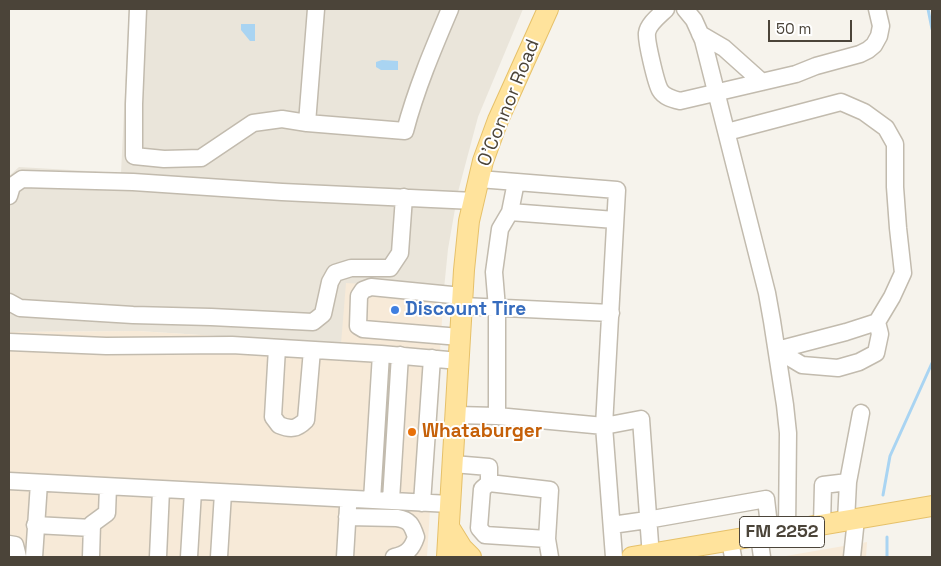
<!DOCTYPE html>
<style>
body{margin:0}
#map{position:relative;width:941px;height:566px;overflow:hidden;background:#f6f3ec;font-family:"Space Grotesk",sans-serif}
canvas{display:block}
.frame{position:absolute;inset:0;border:10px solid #4b4439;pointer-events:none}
.scale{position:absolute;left:768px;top:20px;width:84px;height:22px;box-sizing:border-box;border:2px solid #4b4439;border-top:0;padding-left:6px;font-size:15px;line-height:18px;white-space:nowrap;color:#4b4439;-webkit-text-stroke:4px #fff;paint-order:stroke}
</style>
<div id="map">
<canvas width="941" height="566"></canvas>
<div class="frame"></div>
<div class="scale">50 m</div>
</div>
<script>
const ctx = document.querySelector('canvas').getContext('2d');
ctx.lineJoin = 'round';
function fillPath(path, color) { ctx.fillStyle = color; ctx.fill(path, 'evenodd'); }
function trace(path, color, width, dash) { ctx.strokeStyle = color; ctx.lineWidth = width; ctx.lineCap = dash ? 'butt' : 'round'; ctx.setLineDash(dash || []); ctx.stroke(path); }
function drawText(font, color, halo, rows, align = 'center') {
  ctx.font = font + ' "Space Grotesk",sans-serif'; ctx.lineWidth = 4; ctx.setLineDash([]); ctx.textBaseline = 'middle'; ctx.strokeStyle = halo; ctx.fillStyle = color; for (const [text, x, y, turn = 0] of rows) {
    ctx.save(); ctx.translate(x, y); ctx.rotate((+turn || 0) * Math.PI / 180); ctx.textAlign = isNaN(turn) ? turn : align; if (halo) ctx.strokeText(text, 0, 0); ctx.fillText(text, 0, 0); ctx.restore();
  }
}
fillPath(new Path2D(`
 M129,9h394l-45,108 -20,75 -10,57 -4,40 -103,55 -203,-13 -129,1v-156l10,-9 102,6z`), '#eae5da');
fillPath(new Path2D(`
 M346,283l98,6 -17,268h-418v-225l129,-1 203,13z
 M867,542l-1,15h-86z`), '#f7ead8');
fillPath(new Path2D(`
 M241,24h14v17h-5l-9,-11z
 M382,60l16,1v9h-17l-5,-3v-5z`), '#a9d4f2');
trace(new Path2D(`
 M928,9l4,20
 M883,495l7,-39 42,-93
 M887,537v20`), '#a9d4f2', 3);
const minor = new Path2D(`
 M138,9l-4,95v52l30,3 37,-1 52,-35 29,-4 25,4 98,8c11,-42 28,-82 45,-122
 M666,9c-6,6 -18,15 -19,24 -1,8 9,50 13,57 4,7 12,9 20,11l116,-27 20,-8 44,-12 8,-4 6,-5 5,-9 2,-10 -4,-17
 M685,9l9,11 9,20 64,253 5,28 13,84 3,28 -1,98
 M700,34l24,14 38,34
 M307,123l9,-114
 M727,132l114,-30 23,10 22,16 9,16v43l3,41 5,45 -11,24 -15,25 3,12 -4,19 -17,9 -21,6 -36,-3 -25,-15
 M479,179l138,11 -13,236 10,131
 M9,196l3,-10 10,-7 111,3 149,10 192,9
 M510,212l105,8
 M9,302l11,6 113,7 78,2 102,5 10,-8 7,-32 5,-9 16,-5h39l10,-15 4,-56
 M462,306l149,7
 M460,337l-97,-8 -5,-3 1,-30 4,-6 8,-3 91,9
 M9,342l97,4 126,-1 149,9 78,7
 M277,348l-4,69 6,8c12,5 18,4 27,-5l6,-70
 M777,350l69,-18 31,-10
 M456,415l41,1 107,10 37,-7 10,138
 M497,416v-108l-3,-36 6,-43 10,-17 6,-30
 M453,464l36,3v16l61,7 -3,49 3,18
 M9,481l441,23
 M848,482l13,-69
 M489,483l-7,6 -3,39 6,7 62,4
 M372,500l9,-146
 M391,500l9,-145
 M422,503l10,-145
 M347,517l50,1c13,2 15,7 19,19 -4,12 -9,17 -22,20
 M35,525l57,3
 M612,525l35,-5 119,-21 4,35
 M822,525l1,-40 25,-3 -2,39
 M759,536l3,21
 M730,541l3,16
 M9,544l6,1 3,12
 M34,557l5,-74
 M91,557l1,-33 15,-11 1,-26
 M158,557l3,-67
 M189,557l4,-66
 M219,557l4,-64
 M345,557l3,-50
 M852,557l4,-38`);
const major = new Path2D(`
 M449,527l13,21 9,9
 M447,557l17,-287 5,-49 14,-60 15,-41 50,-111
 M632,557l300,-51`);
trace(minor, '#c2bbae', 19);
trace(major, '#e6c16a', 22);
trace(minor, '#fff', 16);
trace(major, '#ffe39c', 20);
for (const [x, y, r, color] of [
 [395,310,5,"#3f7fe0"],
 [412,432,5,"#e8710a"]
]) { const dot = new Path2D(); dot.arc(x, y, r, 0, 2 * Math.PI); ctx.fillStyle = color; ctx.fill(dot); trace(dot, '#fff', 2); }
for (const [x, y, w] of [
 [782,532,85]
]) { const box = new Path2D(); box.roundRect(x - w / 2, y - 15.5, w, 31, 4); ctx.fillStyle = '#fff'; ctx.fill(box); trace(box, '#4b4439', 1); }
drawText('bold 18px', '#4b4439', null, [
 ["FM 2252",782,532]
]);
drawText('19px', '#4b4439', '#fff', [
 ["O'Connor Road",509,103,-68]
]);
drawText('bold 19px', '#366cbe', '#fff', [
 ["Discount Tire",405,310]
], 'left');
drawText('bold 19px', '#c56008', '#fff', [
 ["Whataburger",422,432]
], 'left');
</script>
